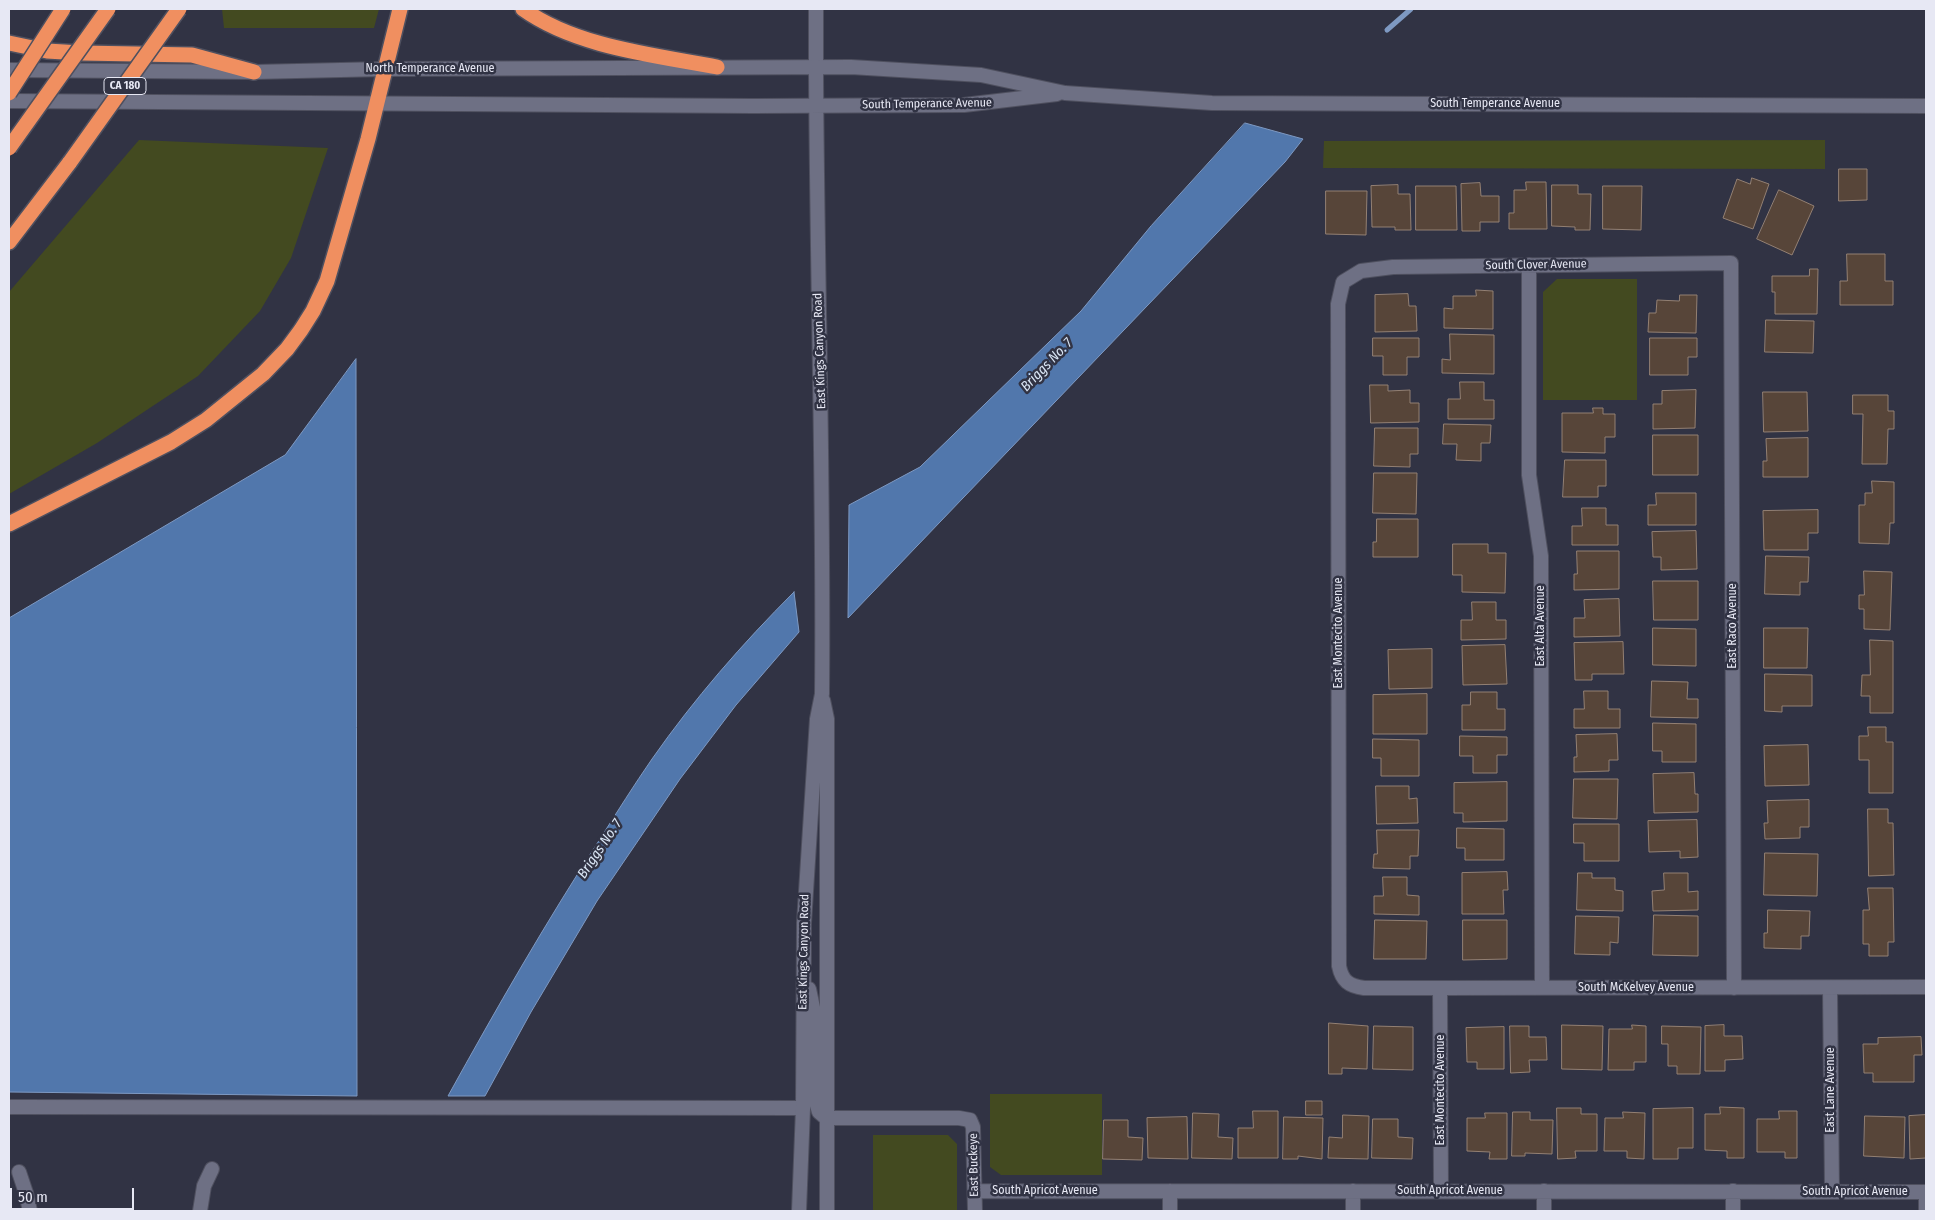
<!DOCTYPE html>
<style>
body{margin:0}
#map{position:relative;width:1935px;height:1220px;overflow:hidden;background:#313344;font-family:"Fira Sans Condensed",sans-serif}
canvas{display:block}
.frame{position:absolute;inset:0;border:10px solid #e7e8f4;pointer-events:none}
.scale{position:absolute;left:10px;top:1188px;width:124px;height:22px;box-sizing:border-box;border:2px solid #e7e8f4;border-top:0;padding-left:6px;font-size:15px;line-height:18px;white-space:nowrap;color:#e7e8f4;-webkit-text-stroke:4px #313344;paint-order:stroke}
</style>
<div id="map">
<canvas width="1935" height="1220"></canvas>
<div class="frame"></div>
<div class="scale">50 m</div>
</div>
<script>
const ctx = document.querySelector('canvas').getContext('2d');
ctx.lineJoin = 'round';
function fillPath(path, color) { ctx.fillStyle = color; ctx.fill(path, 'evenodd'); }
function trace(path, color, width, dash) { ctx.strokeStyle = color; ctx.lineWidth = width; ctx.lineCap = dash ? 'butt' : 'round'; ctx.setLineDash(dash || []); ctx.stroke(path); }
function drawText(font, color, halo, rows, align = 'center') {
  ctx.font = font + ' "Fira Sans Condensed",sans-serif'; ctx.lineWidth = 5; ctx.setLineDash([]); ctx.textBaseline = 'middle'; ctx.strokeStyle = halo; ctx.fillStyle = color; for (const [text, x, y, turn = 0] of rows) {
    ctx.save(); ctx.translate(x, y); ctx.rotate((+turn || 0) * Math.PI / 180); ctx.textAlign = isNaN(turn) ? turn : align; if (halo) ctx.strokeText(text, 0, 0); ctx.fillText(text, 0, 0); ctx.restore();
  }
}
fillPath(new Path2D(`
 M222,9h157l-5,19h-150z
 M139,140l189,8 -37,110 -31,53 -62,65 -101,67 -88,51v-202z
 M1825,140v29l-502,-1 1,-27z
 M1557,279h80v121h-94v-108z
 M990,1094h112v81h-101l-11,-8z
 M873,1135h75l9,9v67h-84z`), '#434a20');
const water = new Path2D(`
 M1245,123l58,16 -18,23 -437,456 1,-113 71,-38 161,-156 70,-85z
 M356,359l1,737 -348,-4v-474l276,-163z
 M794,592l5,40 -63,73 -56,74 -83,122 -66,111 -46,84h-37c48,-87 98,-174 152,-257 17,-27 34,-54 52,-80 42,-60 90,-115 142,-167z`);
fillPath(water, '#5177ac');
trace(water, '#7e99c2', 1);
trace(new Path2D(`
 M1387,30l24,-21`), '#7e99c2', 5);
const building = new Path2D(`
 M1839,169h28v31l-28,1z
 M1752,178l17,6 -16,45 -30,-11 14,-39 13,5z
 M1526,182h20l1,47h-38v-16h5v-23h12z
 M1480,183l1,13h18v26h-19v9h-18l-1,-47z
 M1398,185v9h12l1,36h-16v-3h-23l-1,-41z
 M1552,185h26v9h13l-1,36h-15v-3l-23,-1z
 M1416,186h40l1,44h-41z
 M1603,186h39l-1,44 -38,-1z
 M1779,190l35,16 -22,49 -35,-16z
 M1326,191h41l-1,44 -40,-1z
 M1847,254h38v27h8v24h-53v-24h7z
 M1810,269h8l-1,45h-42v-22h-3v-16h37z
 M1476,290l17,1v38l-49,-1v-20l9,1v-13h23z
 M1408,294l1,12h7l1,25 -42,1v-37z
 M1680,295h17l-1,38 -48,-1 1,-19h7l1,-13 22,1z
 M1766,320l48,1 -1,32 -48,-1z
 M1450,334l44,1v39l-52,-1v-14l8,1z
 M1373,338h46v19h-12v18h-24v-19h-10z
 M1650,338h47v19h-9v18h-38z
 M1460,382h24v18h10v19h-46v-20h12z
 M1370,385h18v6l22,-1v13h9v19l-48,1z
 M1696,390l-1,38 -42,1v-25h9v-13z
 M1763,392h44l1,39 -44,1z
 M1853,395h35v16h6v18h-6l-1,35h-25l1,-50h-10z
 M1593,408h10v6h12v23h-10v16l-43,-1v-39h31z
 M1444,424l47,1 -1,18h-9v18l-25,-1 1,-16h-14z
 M1375,428h43v26h-8v13l-36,-1z
 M1653,435h45v40h-45z
 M1808,438v39h-45v-16h4l-1,-22z
 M1565,460h41v26h-8v11h-35z
 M1374,473h43l-1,41 -43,-1z
 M1872,481l22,1v41h-4l-1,21 -30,-1v-38h6v-12h7z
 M1656,493h40v32h-48v-20h8z
 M1582,508h24v17h12v20h-46v-19h10z
 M1818,510v23h-10v17h-44l-1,-39z
 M1377,519h41v38h-45v-15h3z
 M1696,531l1,38 -36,1v-13h-8l-1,-25z
 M1453,544h35v9h18l-1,40 -43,-1v-17h-9z
 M1577,551h42v38l-45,1v-16h3z
 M1766,556l43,1 -1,25h-8v13l-35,-1z
 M1864,571l28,1 -2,58 -26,-1v-20h-5v-14h5z
 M1653,581h45v39h-44z
 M1619,599l1,37 -46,1v-19h11l-1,-18z
 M1472,602h24v18h10v19l-45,1v-20h11z
 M1653,628l43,1v37l-43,-1z
 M1764,628h44l-1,40h-43z
 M1870,640l23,1v72h-23v-17h-9l1,-21h8z
 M1623,642l1,32h-32v6h-17l-1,-37z
 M1505,645l2,39 -44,1 -1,-39z
 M1432,649v39l-43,1 -1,-39z
 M1765,674l47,1v31h-30v6l-17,-1z
 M1652,681l36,1 -1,17h11v19l-47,-1z
 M1584,691h24v18h12v19h-46v-19h10z
 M1471,692h26v17h8v21h-43v-25h8z
 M1427,694v40h-54v-39z
 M1653,723l43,1v38h-34v-11h-9z
 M1868,727h18v15h7v51h-24v-33h-10v-24h9z
 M1617,734l1,26h-9v11l-35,1v-15h3l-1,-22z
 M1460,736l47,1v18h-10v18h-24v-17h-13z
 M1373,739l46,1v36h-38v-18h-8z
 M1808,745l1,40 -44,1 -1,-40z
 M1694,773l1,21h3v18l-44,1 -1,-39z
 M1574,779h44l-1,40 -44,-1z
 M1507,782v39l-44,1v-9h-9v-30z
 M1376,786h33v13l8,-1 1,25 -41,1z
 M1809,800v27h-9v11l-35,1 -1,-16h4l-1,-22z
 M1868,809h20v14h5l1,52 -25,1z
 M1697,820l1,37 -18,1v-7l-31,1 -1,-31z
 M1574,824h45v37h-35v-18h-10z
 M1457,828l47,1v31h-39v-12h-8z
 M1377,830h42l-1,26h-8v13l-37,-1 1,-14h3z
 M1765,853l53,1 -1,42 -53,-1z
 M1507,872l1,18h-5l1,24h-42v-41z
 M1578,873h14v5h23v12l8,1v20l-46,-1z
 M1664,873h24v19l10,-1v19l-45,1 -1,-20 12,-1z
 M1383,877h24v18l12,1v19l-45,-1v-18h9z
 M1868,888h25l1,54h-6v14h-19v-12h-6v-34h6z
 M1768,910l42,1 -1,25h-8v13l-37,-1v-15h3z
 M1654,915l44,1v40l-45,-1z
 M1576,916l43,1 -1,26 -8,-1v13l-35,-1z
 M1375,920l52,1 -1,38h-52z
 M1463,920h44v39l-44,1z
 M1329,1023l39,3 -1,43 -25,-1v6h-13z
 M1562,1025l41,1 -1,44 -40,-1z
 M1632,1025l14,1v36h-12v8h-26l1,-41h23z
 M1724,1025v11h18l1,23 -18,1v11h-20v-45z
 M1374,1026l39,1v43l-40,-1z
 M1510,1026h19v11h17l1,23h-18l1,12 -19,1z
 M1662,1026l39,1 -1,47h-23v-8h-9v-22h-6z
 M1504,1027v42h-27v-7h-10l-1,-34z
 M1921,1037l1,18h-8v27h-41v-9h-9l-1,-29h15v-6z
 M1306,1101h16v14h-16z
 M1720,1107l24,1v50h-17v-7l-22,-1v-36h15z
 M1557,1108h24v6h16v37h-22l1,7 -18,1z
 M1693,1108v40h-15v11h-25v-50z
 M1253,1111h25v47h-40v-30h15z
 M1779,1111h18v47h-12v-6h-28v-33h22z
 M1513,1112h17v8h23l-1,34 -27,-1v3h-13z
 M1623,1112l22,1 -1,46 -17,-1v-7h-23l1,-33h18z
 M1193,1113l26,1 -1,23 15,1 -1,21 -40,-1z
 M1485,1113h22v46h-18l1,-7 -23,-1v-33h18z
 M1343,1115l26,1 -1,43 -40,-1 1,-21 13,1z
 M1926,1115v43l-16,1 -1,-43z
 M1865,1116l40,1 -1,41 -40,-2z
 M1187,1117l1,42 -40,-1 -1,-40z
 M1284,1117l39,1 -1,41 -24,-3v3h-15z
 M1373,1119h25v18l15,1 -1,21 -40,-1z
 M1104,1120h24v17l15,1 -1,22 -39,-1z`);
fillPath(building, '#574539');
trace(building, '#938073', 1);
const minor = new Path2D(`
 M816,67v-58
 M1529,265v210l12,81 1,432
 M1440,988l1,203
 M1734,988l-3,-725 -338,4 -32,4 -18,11 -5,22 1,662c3,15 10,20 25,22h76l486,-1
 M1830,988l2,204
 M9,1107l794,1
 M826,1118h133l11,2 3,7 2,84
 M19,1172l7,21 4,18
 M975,1191l951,1
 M1353,1191v20
 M1544,1191v20
 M200,1211l4,-25 8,-17
 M1170,1211v-20
 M1733,1211v-20
 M1926,1211v-19`);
const secondary = new Path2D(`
 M9,70l245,2 130,-3 467,-2 130,8 84,18 147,10 714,3
 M9,101l744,5 211,-1 93,-11
 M823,700l4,19v492
 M809,989l6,28 1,85 3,10 7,6
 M799,1211l4,-103 1,-185 13,-204 5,-25c2,-209 -5,-418 -6,-627`);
const motorway = new Path2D(`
 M523,9c53,38 131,46 194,58
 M9,43l38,8 34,2 111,2 62,17
 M9,242l61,-80
 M9,524l162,-82 35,-22 57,-46 24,-25 14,-19 12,-19 14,-30 41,-142 32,-130`);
trace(minor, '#4f505f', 16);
trace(secondary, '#4f505f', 16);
trace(motorway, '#4f505f', 18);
trace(minor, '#6e7084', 14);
trace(secondary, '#6e7084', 14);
trace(motorway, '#f08f60', 15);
const motorwayBridge = new Path2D(`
 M9,93l54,-84
 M9,148l99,-139
 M70,162l109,-153`);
trace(motorwayBridge, '#4f505f', 18, []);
trace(motorwayBridge, '#f08f60', 15);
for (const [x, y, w] of [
 [125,86,42]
]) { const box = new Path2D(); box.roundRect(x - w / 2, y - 8.5, w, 17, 4); ctx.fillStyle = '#313344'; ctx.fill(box); trace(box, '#e7e8f4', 1); }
drawText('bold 11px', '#e7e8f4', null, [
 ["CA 180",125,86]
]);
drawText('12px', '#e7e8f4', '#313344', [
 ["North Temperance Avenue",430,69],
 ["South Temperance Avenue",927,104,-1],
 ["South Temperance Avenue",1495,104],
 ["South Clover Avenue",1536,265,-1],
 ["East Kings Canyon Road",820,351,-92],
 ["East Alta Avenue",1541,626,-90],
 ["East Raco Avenue",1733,626,-90],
 ["East Montecito Avenue",1339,633,-90],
 ["East Kings Canyon Road",804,952,-89],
 ["South McKelvey Avenue",1636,988],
 ["East Montecito Avenue",1441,1090,-90],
 ["East Lane Avenue",1831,1090,-90],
 ["East Buckeye",974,1165,-91],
 ["South Apricot Avenue",1045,1191],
 ["South Apricot Avenue",1450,1191],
 ["South Apricot Avenue",1855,1192]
]);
drawText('italic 14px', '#dae6f5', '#313344', [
 ["Briggs No. 7",1047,365,-46],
 ["Briggs No. 7",600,849,-56]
]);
</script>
